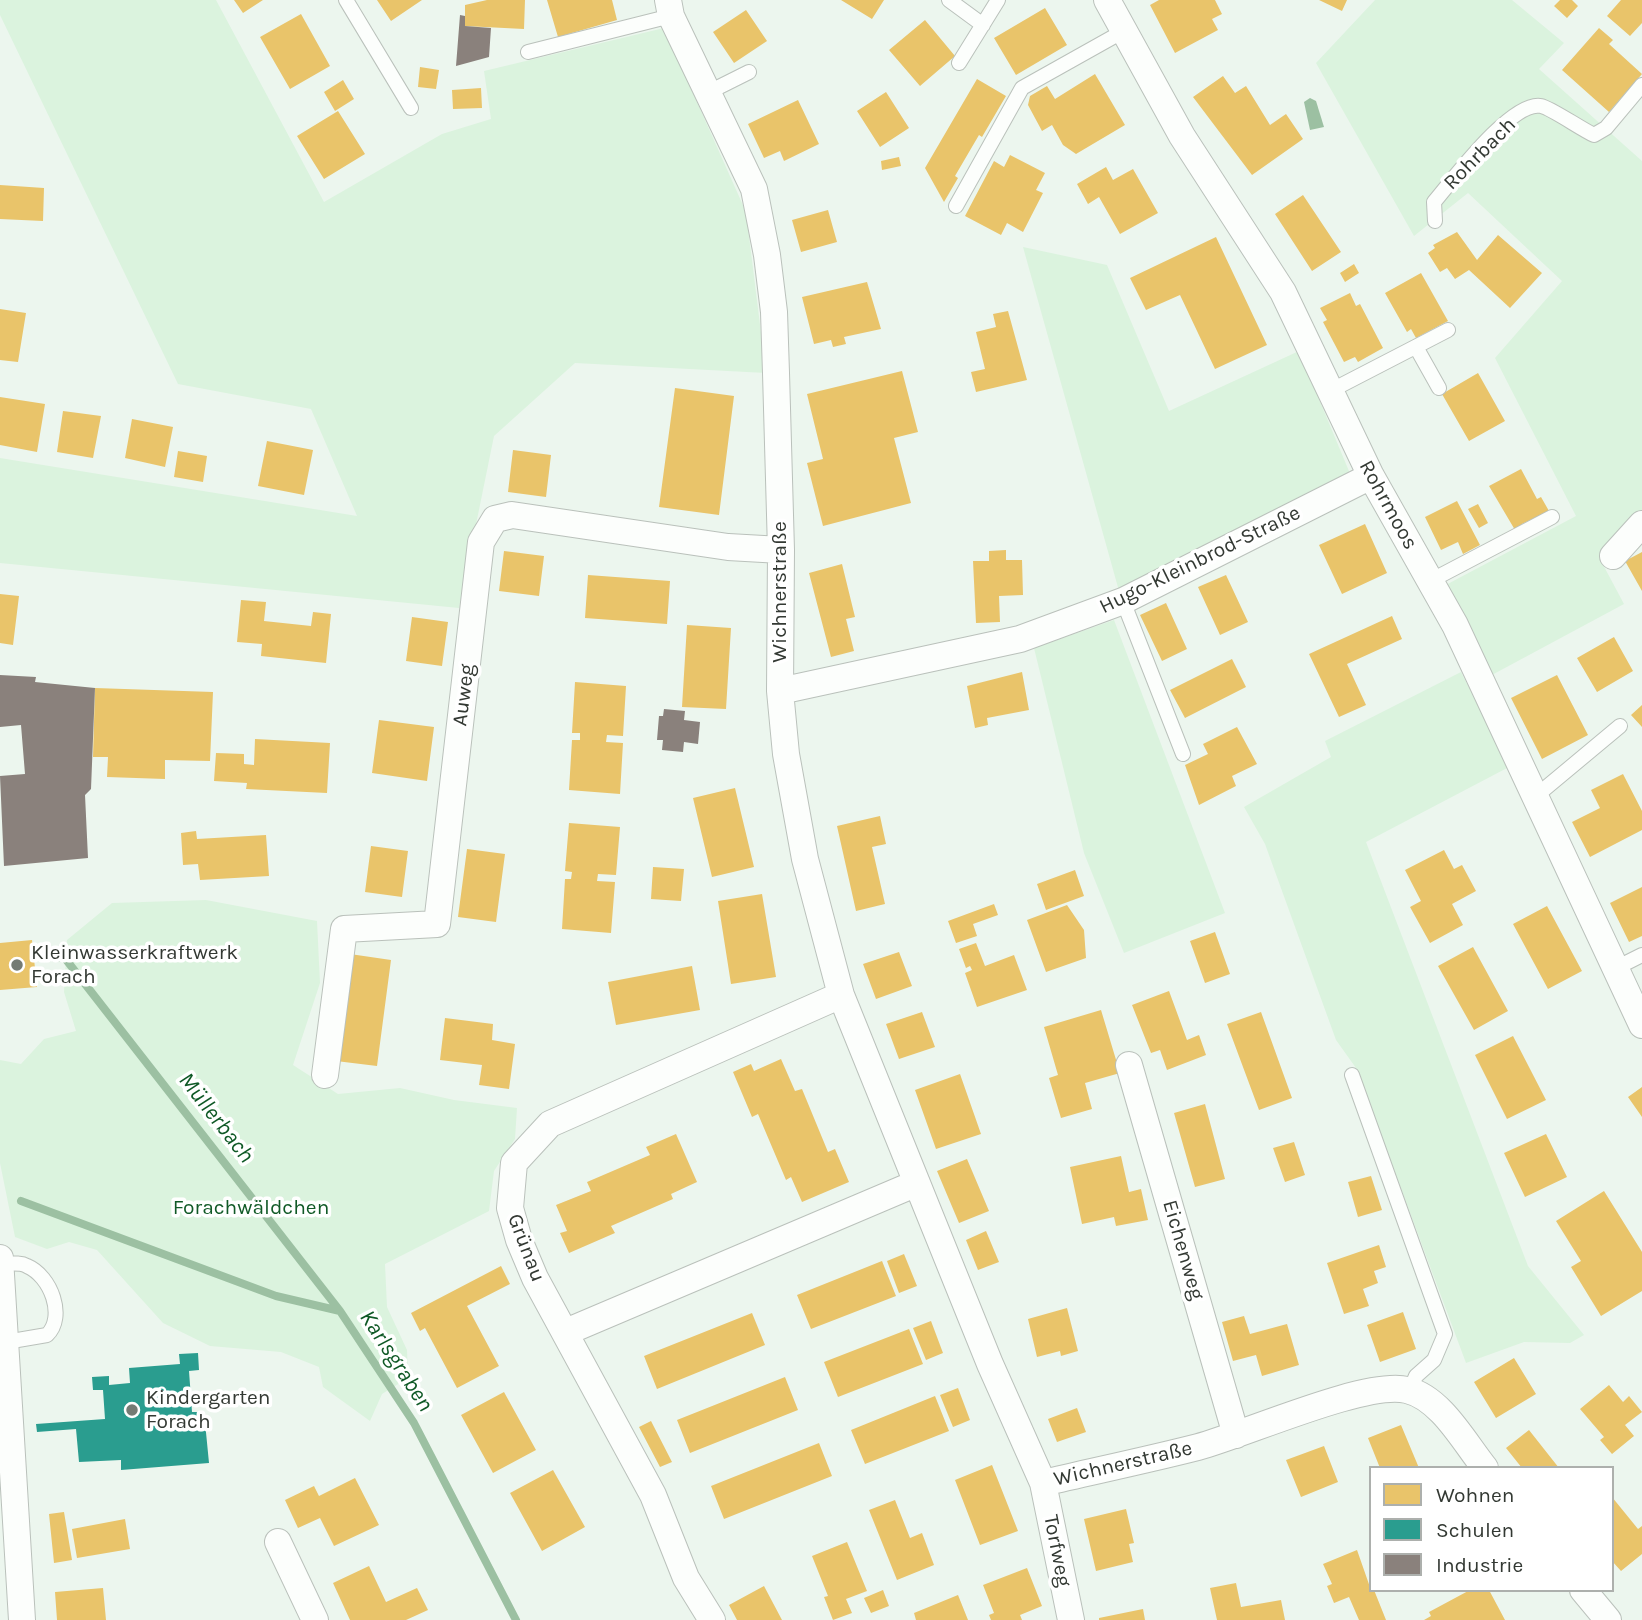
<!DOCTYPE html>
<meta charset="utf-8">
<style>
body{margin:0}
#map{position:relative;width:1642px;height:1620px;overflow:hidden;background:#ecf6ee;font-family:Karla,sans-serif}
canvas{display:block}
.legend{position:absolute;left:1369px;top:1466px;width:245px;height:126px;box-sizing:border-box;background:#fff;border:2px solid #adb0ad;margin:0;padding:9px 12px;list-style:none;font-size:21px;color:#333933}
.legend li{display:flex;align-items:center;gap:14px;height:35px}
.legend b{width:35px;border:2px solid #adb0ad}
</style>
<div id="map">
<canvas width="1642" height="1620"></canvas>
<ul class="legend">
<li><b style="height:19px;background:#e9c46a"></b>Wohnen</li>
<li><b style="height:19px;background:#2a9d8f"></b>Schulen</li>
<li><b style="height:19px;background:#8a817c"></b>Industrie</li>
</ul>
</div>
<script>
const ctx = document.querySelector('canvas').getContext('2d');
ctx.lineJoin = 'round';
function fillPath(path, color) { ctx.fillStyle = color; ctx.fill(path, 'evenodd'); }
function trace(path, color, width, dash) { ctx.strokeStyle = color; ctx.lineWidth = width; ctx.lineCap = dash ? 'butt' : 'round'; ctx.setLineDash(dash || []); ctx.stroke(path); }
function drawText(font, color, halo, rows, align = 'center') {
  ctx.font = font + ' Karla,sans-serif'; ctx.lineWidth = 7; ctx.setLineDash([]); ctx.textBaseline = 'middle'; ctx.strokeStyle = halo; ctx.fillStyle = color; for (const [text, x, y, turn = 0] of rows) {
    ctx.save(); ctx.translate(x, y); ctx.rotate((+turn || 0) * Math.PI / 180); ctx.textAlign = isNaN(turn) ? turn : align; if (halo) ctx.strokeText(text, 0, 0); ctx.fillText(text, 0, 0); ctx.restore();
  }
}
fillPath(new Path2D(`
 M0,0h216l108,202 118,-68 49,-15 -7,-48 180,-43 82,184 20,161 -191,-10 -81,73 -35,172 -459,-45v-105l357,58 -46,-107 -133,-25 -178,-369z
 M1375,0h137l52,43 -25,26 103,92v354l-42,44 24,45 -134,72 -48,-89 134,-71 -81,-158 67,-77 -94,-88 -54,43 -98,-173z
 M1023,247l84,18 62,146 130,-60 52,125 -232,115z
 M1114,620l111,293 -101,40 -40,-100 -50,-205z
 M1461,672l48,95 -143,75 162,424 56,69 -14,8 -46,-1 -58,21 -110,-295 -20,-28 -71,-196 -21,-37 87,-50 -6,-16z
 M206,900l111,21 3,62 -27,82 45,29 62,-6 54,12 63,8 -2,31 -21,32 -5,40 -104,53 2,43 20,43 1,28 -26,16 -12,27 -47,-34 -4,-20 -38,-15 -71,-6 -47,-23 -66,-73 -28,-8 -22,7 -32,-12 -15,-74v-103l21,4 23,-25 32,-8 -12,-39 3,-52 45,-37z`), '#dbf3de');
fillPath(new Path2D(`
 M1310,98l6,3 8,26 -14,3 -6,-28z`), '#9cc0a2');
fillPath(new Path2D(`
 M234,0h29l-20,13z
 M377,0h45l-31,21z
 M487,0h38l-1,29 -59,-3v-21z
 M547,0h65l5,20 -59,17z
 M841,0h43l-12,19z
 M1159,0h56l7,14 -10,5 6,11 -43,23 -25,-48z
 M1319,0h28l-5,11z
 M1560,0h12l6,6 -11,12 -13,-12z
 M1621,0h21v23l-12,13 -23,-20z
 M1045,8l22,37 -51,30 -22,-37z
 M746,10l21,31 -33,22 -21,-31z
 M301,14l29,52 -40,23 -30,-52z
 M925,20l30,36 -35,30 -31,-36z
 M1599,28l14,12 -4,4 33,30 -33,38 -47,-42z
 M420,67l19,3 -3,19 -18,-2z
 M1095,74l30,51 -49,29 -13,-9 -11,-20 -10,6 -14,-26 2,-9 17,-10 8,13z
 M1223,76l12,17 11,-7 24,39 16,-11 17,25 -51,36 -59,-78z
 M977,79l29,17 -24,41 -3,-2 -24,41 3,2 -14,24 -19,-34z
 M343,80l11,19 -19,12 -11,-19z
 M481,88l1,20 -29,1 -1,-19z
 M886,92l23,36 -29,19 -23,-36z
 M798,100l21,44 -35,17 -4,-10 -16,7 -16,-34z
 M338,111l27,43 -41,25 -27,-43z
 M1010,155l35,18 -9,17 7,3 -20,39 -16,-9 -6,12 -36,-19 29,-55 10,6z
 M899,157l2,9 -19,4 -1,-9z
 M1106,167l7,13 20,-11 25,44 -38,21 -21,-37 -11,7 -11,-20z
 M0,185l44,3 -1,33 -43,-2z
 M1303,195l38,57 -29,19 -37,-57z
 M828,210l9,32 -36,10 -9,-32z
 M1457,232l20,28 21,-25 44,38 -32,35 -41,-38 -14,9 -8,-11 -7,4 -12,-19 7,-5 -2,-3z
 M1216,237l51,108 -52,24 -35,-74 -34,15 -16,-32z
 M1354,264l5,9 -14,9 -5,-9z
 M1421,273l27,48 -32,17 -5,-9 -4,3 -22,-39z
 M867,282l14,47 -37,8 2,7 -13,3 -2,-7 -17,4 -12,-47z
 M1350,293l6,13 4,-2 23,44 -25,14 -3,-5 -11,5 -21,-40 4,-2 -7,-12z
 M0,309l26,4 -8,49 -18,-2z
 M1008,311l19,69 -51,12 -5,-20 14,-3 -9,-37 20,-5 -3,-13z
 M902,371l16,61 -24,6 17,65 -88,23 -16,-63 16,-4 -16,-65z
 M1478,373l27,48 -36,20 -27,-47z
 M675,388l59,8 -15,119 -60,-8z
 M0,397l45,7 -8,48 -37,-7z
 M63,411l38,5 -8,42 -36,-6z
 M132,419l41,8 -8,40 -40,-9z
 M267,441l46,9 -9,45 -46,-9z
 M513,450l38,5 -5,42 -38,-5z
 M178,451l29,5 -4,26 -29,-5z
 M1521,469l16,30 4,-2 8,14 -27,13 -7,6 -26,-44z
 M1457,501l23,44 -17,9 -5,-12 -17,8 -16,-33z
 M1478,504l10,19 -9,5 -11,-19z
 M1365,524l22,49 -45,21 -23,-49z
 M1006,550v10h16l1,35 -24,1 1,26 -24,1 -3,-62h16v-10z
 M504,551l40,5 -5,40 -40,-5z
 M1642,552v39l-17,-30z
 M842,564l13,53 -9,2 8,32 -23,6 -22,-84z
 M588,575l82,6 -3,43 -82,-6z
 M1226,575l22,47 -28,13 -22,-48z
 M0,594l19,2 -6,49 -13,-2z
 M241,600l25,2 -2,19 47,5 2,-14 18,2 -5,49 -65,-7 1,-12 -25,-2z
 M1166,603l21,46 -25,12 -22,-46z
 M1392,616l10,23 -55,25 19,41 -27,12 -30,-63z
 M412,617l36,5 -6,44 -36,-5z
 M687,625l44,3 -5,81 -44,-2z
 M1614,637l19,34 -36,21 -20,-34z
 M1232,659l14,28 -61,31 -15,-28z
 M1022,672l7,38 -42,8 1,7 -13,3 -8,-42z
 M1557,675l31,60 -46,24 -31,-61z
 M575,682l51,4 -3,50 -16,-1 -1,7 17,1 -3,51 -51,-4 3,-50h8v-7h-8z
 M95,688l118,4 -3,69 -45,-1v19l-58,-2 1,-20h-15z
 M1642,705v22l-11,-12z
 M379,720l55,7 -7,54 -55,-8z
 M1237,727l20,37 -25,12 4,10 -37,19 -14,-40 23,-11 -5,-10z
 M255,739l75,4 -3,50 -81,-4 1,-6 -33,-2 2,-28 28,1v10l10,1z
 M1623,774l19,37v19l-52,27 -18,-35 28,-14 -9,-18z
 M735,788l19,79 -42,10 -19,-79z
 M880,816l6,28 -14,3 13,57 -29,7 -19,-85z
 M569,823l51,4 -4,48 -18,-1 -1,7 18,1 -4,51 -49,-4 3,-50h6l1,-7 -7,-1z
 M196,831l1,8 69,-4 3,41 -69,4 -2,-16 -15,1 -2,-32z
 M371,846l37,5 -6,46 -37,-5z
 M467,849l38,5 -9,68 -38,-5z
 M1444,850l10,19 8,-4 14,26 -24,13 11,21 -33,18 -20,-36 11,-6 -16,-31z
 M653,867l31,2 -3,32 -30,-2z
 M1075,870l9,26 -38,14 -9,-26z
 M1642,887v49l-13,6 -19,-39z
 M762,894l14,83 -45,7 -13,-83z
 M994,904l4,11 -25,9 4,12 -21,7 -8,-22z
 M1067,905l17,25 2,28 -40,14 -19,-52z
 M1547,906l35,65 -34,18 -35,-65z
 M1215,932l15,42 -25,9 -15,-42z
 M32,940l5,47 -37,3v-47z
 M976,943l9,23 29,-11 13,35 -50,17 -12,-34 7,-3 -2,-4 -4,2 -7,-19z
 M1473,947l35,64 -34,19 -36,-64z
 M899,952l13,34 -36,13 -13,-35z
 M350,954l41,6 -14,106 -41,-5z
 M692,966l8,44 -84,15 -8,-43z
 M1169,991l18,49 12,-5 7,20 -39,15 -7,-20 -9,3 -19,-48z
 M1101,1010l19,63 -35,10 7,26 -31,9 -12,-40 9,-3 -14,-48z
 M922,1012l13,35 -36,12 -13,-35z
 M1261,1012l31,86 -33,12 -32,-86z
 M445,1018l48,6 -1,16 23,4 -6,45 -30,-4 3,-20 -42,-5z
 M1513,1036l33,64 -39,19 -32,-64z
 M781,1059l14,32 7,-2 26,63 7,-3 14,33 -47,20 -11,-25 -5,3 -28,-66 -6,3 -19,-45 18,-8 3,7z
 M960,1074l21,60 -45,15 -21,-59z
 M1642,1087v30l-14,-20z
 M1205,1104l20,75 -30,8 -21,-74z
 M676,1134l21,48 -26,12 2,5 -62,27 4,7 -46,20 -9,-20 7,-2 -11,-26 35,-14 -4,-9 63,-27 -4,-8z
 M1546,1134l21,43 -42,20 -21,-44z
 M1294,1142l11,33 -20,7 -12,-34z
 M1121,1156l8,36 12,-3 7,31 -32,6 -2,-9 -32,7 -12,-57z
 M967,1159l22,52 -30,12 -22,-52z
 M1371,1176l11,34 -24,7 -10,-35z
 M1604,1191l38,61v39l-41,25 -30,-49 10,-6 -25,-40z
 M986,1231l13,31 -21,8 -12,-30z
 M1379,1245l7,22 -12,4 4,12 -15,6 6,17 -25,8 -17,-51z
 M904,1254l13,32 -18,7 -12,-32z
 M882,1261l14,35 -85,33 -14,-34z
 M501,1266l9,18 -43,22 32,60 -42,22 -32,-60 -5,3 -9,-18z
 M1067,1308l11,43 -17,5 -1,-5 -23,6 -9,-38z
 M1403,1312l13,37 -36,13 -13,-37z
 M752,1313l13,32 -108,44 -13,-33z
 M1244,1316l6,18 37,-10 12,41 -37,11 -6,-21 -23,6 -11,-39z
 M931,1321l12,32 -17,7 -13,-32z
 M909,1329l14,35 -85,33 -14,-35z
 M1514,1358l22,36 -40,24 -22,-36z
 M785,1377l13,33 -108,43 -13,-33z
 M1609,1385l14,17 6,-6 13,16 -17,13 9,11 -22,18 -12,-14 4,-3 -24,-28z
 M958,1388l12,32 -17,7 -13,-32z
 M504,1392l32,58 -43,23 -32,-58z
 M935,1396l14,35 -84,33 -14,-34z
 M1077,1408l9,24 -29,10 -9,-23z
 M651,1421l21,41 -12,5 -21,-40z
 M1401,1425l18,43h-39l-12,-30z
 M1529,1430l30,38h-37l-16,-20z
 M819,1443l13,33 -108,43 -13,-33z
 M1324,1446l14,36 -37,15 -15,-37z
 M992,1465l26,66 -38,14 -25,-65z
 M553,1470l32,57 -43,24 -32,-58z
 M355,1478l24,47 -45,21 -14,-28 -22,10 -13,-28 29,-14 5,10z
 M1612,1497l26,32 4,-3v28l-21,17 -9,-10z
 M895,1500l15,38 12,-5 12,32 -37,15 -28,-70z
 M1126,1509l8,34 -5,1 4,18 -37,9 -12,-52z
 M64,1512l8,48 -18,3 -5,-49z
 M125,1519l5,30 -53,9 -5,-29z
 M847,1542l20,49 -21,8 6,14 -19,7 -9,-23 4,-1 -16,-40z
 M1357,1550l14,40h3l12,30h-27l-10,-23 -15,6 -7,-17 5,-2 -9,-20z
 M369,1566l17,36 31,-14 11,22 -22,10h-56l-17,-37z
 M1027,1568l15,38 -22,9 2,5h-31l-2,-5 5,-2 -11,-28z
 M1236,1583l5,24 40,-7 4,20h-68l-7,-32z
 M764,1586l18,34h-45l-8,-15z
 M103,1588l3,32h-49l-2,-28z
 M883,1590l6,16 -18,7 -7,-15z
 M1470,1590h19l16,30h-81l7,-4 -2,-4z
 M958,1595l10,25h-52l-2,-7z
 M1143,1609l2,11h-46v-2z`), '#e9c46a');
fillPath(new Path2D(`
 M198,1353l1,17 -10,1 3,41h12l5,51 -88,7v-10l-42,2 -3,-33 -39,3 -1,-8 69,-5 -2,-29h-10l-1,-13 17,-1v9l21,-2 -1,-15 51,-4 -1,-10z`), '#2a9d8f');
fillPath(new Path2D(`
 M460,15l5,1v10l26,2 -2,29 -33,9z
 M0,675l36,2 -1,5 60,6 -4,101 -6,6 3,63 -84,8 -4,-90 25,-2 -4,-49 -21,2z
 M664,709l21,2 -1,9 16,2 -2,22 -14,-2 -1,10 -21,-2 1,-10h-6l2,-24h4z`), '#8a817c');
trace(new Path2D(`
 M55,958l9,-1 276,354
 M21,1201l255,95 64,15 74,112 102,197`), '#9cc0a2', 8);
const lane = new Path2D(`
 M346,0l65,108
 M949,0l34,25
 M528,52l143,-36
 M959,63l39,-63
 M707,93l42,-21
 M956,206l66,-118 100,-56
 M1435,221l-1,-19c18,-21 78,-102 107,-96 10,2 40,23 53,29l12,-7 36,-43
 M1416,347l23,41
 M1330,391l118,-61
 M1430,581l122,-64
 M1123,601l60,153
 M1536,796l84,-70
 M1614,969l28,-14
 M1352,1075l93,259 -11,26 -18,16 -6,14
 M0,1264c9,0 20,-2 27,2 24,10 39,51 20,69l-41,7`);
const street = new Path2D(`
 M668,0l3,16 83,173 13,66 7,57 2,61 5,177 -1,141 6,63 19,105 36,136 149,369 53,119c51,-12 104,-23 155,-36 48,-13 168,-67 209,-57 34,8 57,52 78,78
 M1107,0l75,136 101,156 88,184 84,149 187,400
 M1613,556l29,-32
 M780,691l240,-52 103,-38 248,-125
 M1129,1065l107,370
 M325,1075l19,-146 93,-5 44,-382 14,-23 17,-4 216,32 53,3
 M0,1258l22,362
 M566,1332l351,-149
 M1043,1483l28,137
 M278,1542l37,78
 M1583,1590l25,30
 M712,1620l-26,-42 -33,-83 -118,-217 -16,-38 -9,-32 4,-45 36,-39 291,-129`);
trace(lane, '#bac1bb', 16);
trace(street, '#bac1bb', 28);
trace(lane, '#fcfefc', 14);
trace(street, '#fcfefc', 26);
for (const [x, y, r, color] of [
 [17,965,7,"#747b74"],
 [132,1410,7,"#747b74"]
]) { const dot = new Path2D(); dot.arc(x, y, r, 0, 2 * Math.PI); ctx.fillStyle = color; ctx.fill(dot); trace(dot, '#fff', 2.5); }
drawText('21px', '#333933', '#fff', [
 ["Rohrbach",1480,154,-45],
 ["Rohrmoos",1388,505,61],
 ["Hugo-Kleinbrod-Straße",1200,560,-26],
 ["Wichnerstraße",780,592,-90],
 ["Auweg",464,695,-83],
 ["Grünau",526,1248,69],
 ["Eichenweg",1183,1250,74],
 ["Wichnerstraße",1123,1464,-13],
 ["Torfweg",1057,1551,79]
]);
drawText('21px', '#333933', '#fff', [
 ["Kleinwasserkraftwerk",31,953],
 ["Forach",31,977],
 ["Kindergarten",146,1398],
 ["Forach",146,1422]
], 'left');
drawText('21px', '#115a27', '#fff', [
 ["Forachwäldchen",251,1208]
]);
drawText('italic 23px', '#0f5926', '#fff', [
 ["Müllerbach",216,1118,52],
 ["Karlsgraben",396,1361,57]
]);
</script>
